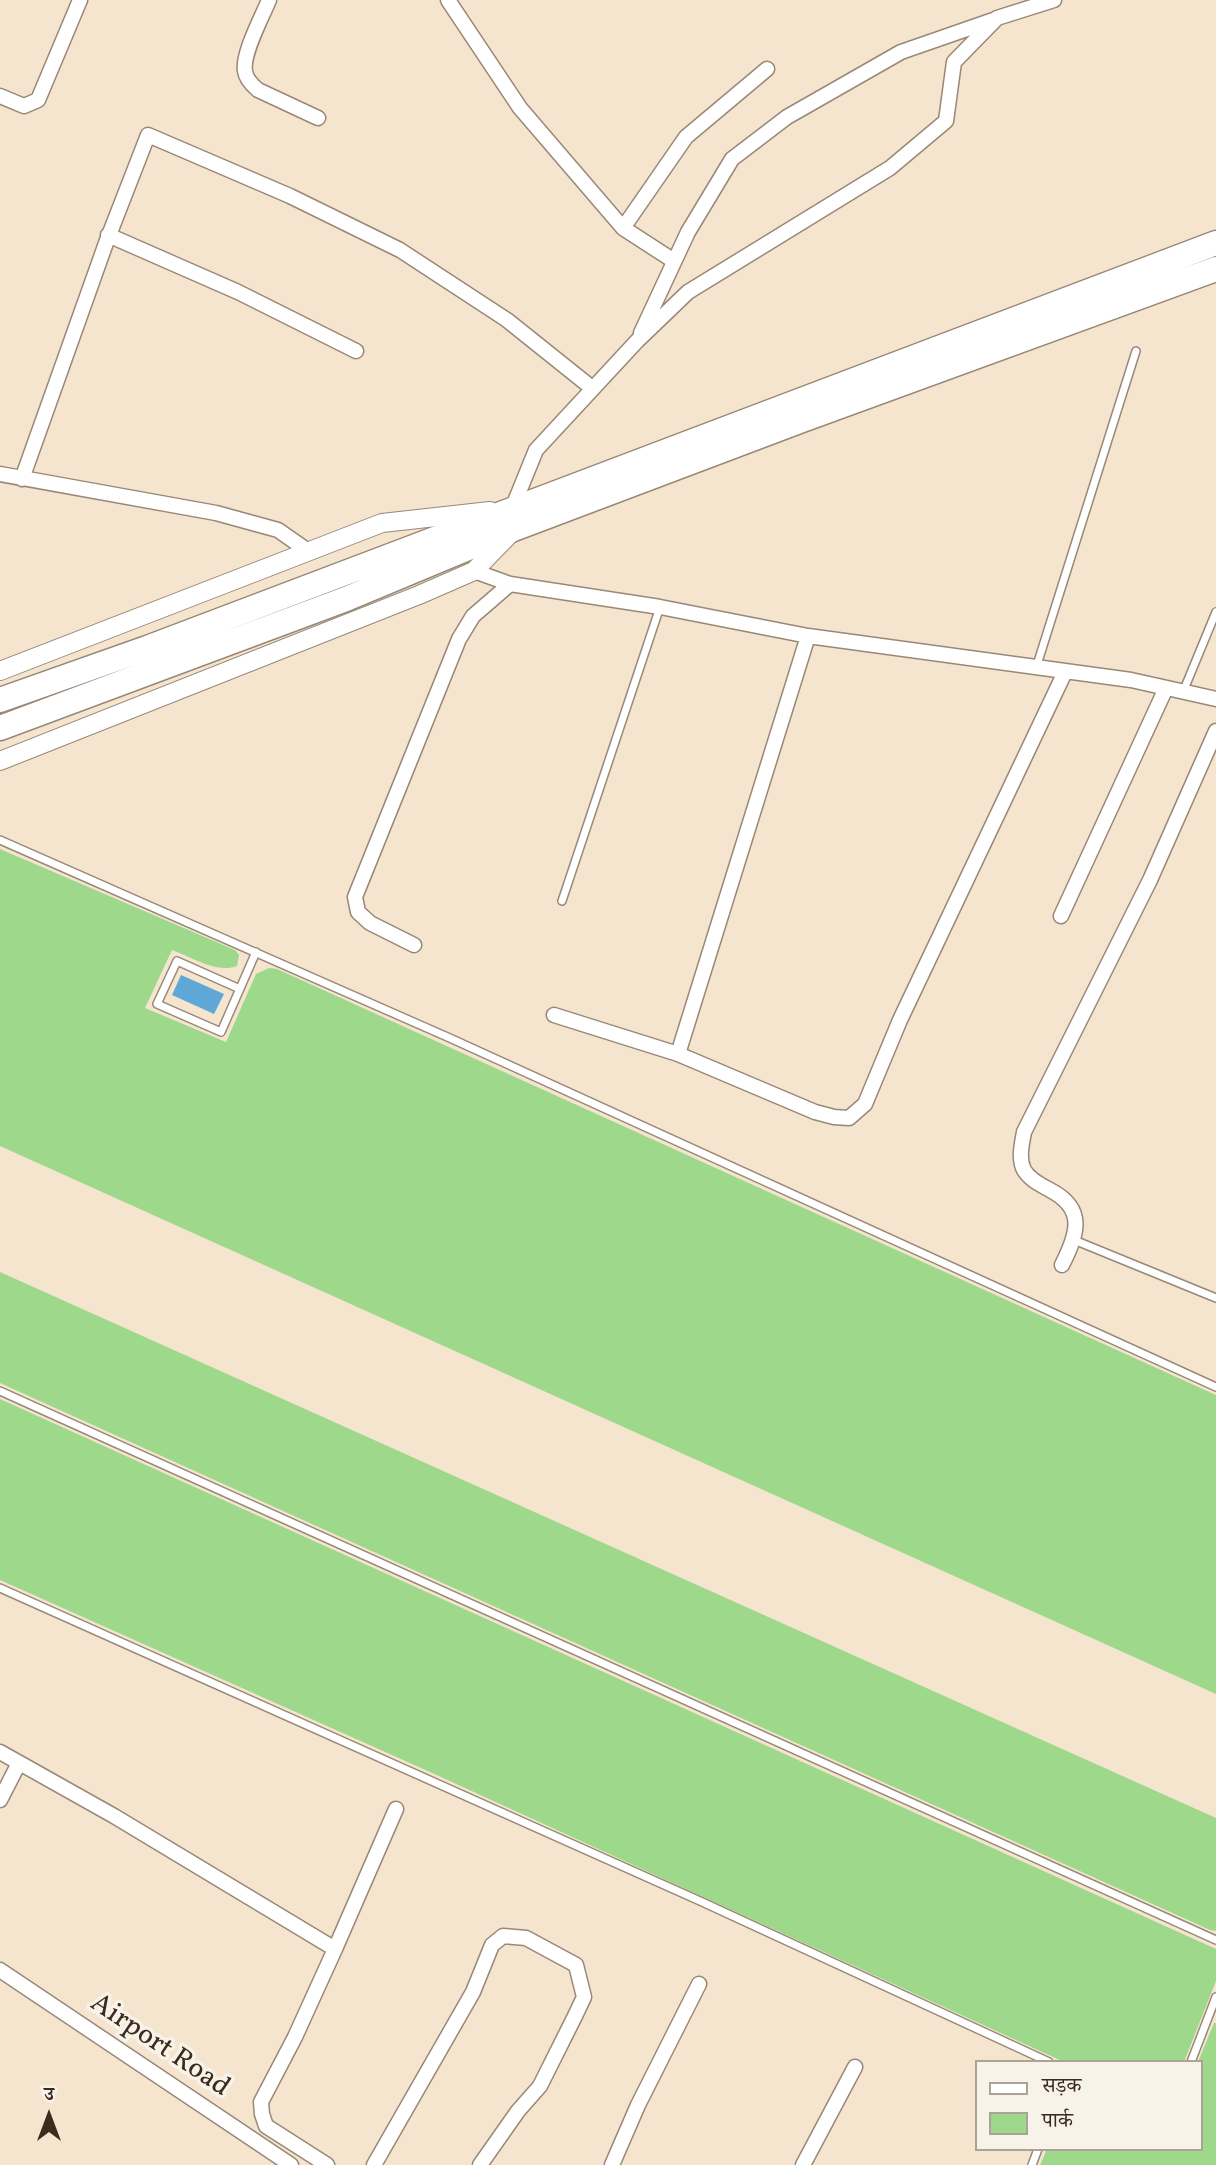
<!DOCTYPE html>
<meta charset="utf-8">
<style>
body{margin:0}
#map{position:relative;width:1216px;height:2165px;overflow:hidden;background:#f5e5cf;font-family:Vollkorn,"Noto Serif Devanagari",serif}
canvas{display:block}
.legend{position:absolute;left:975px;top:2060px;width:228px;height:91px;box-sizing:border-box;background:#f7f3e8;border:2px solid #aca397;margin:0;padding:9px 12px;list-style:none;font-size:21px;color:#3b2a1e}
.legend li{display:flex;align-items:center;gap:14px;height:35px}
.legend b{width:35px;border:2px solid #aca397}
.north{position:absolute;left:14px;top:2081px;width:70px;height:70px;-webkit-text-stroke:5px #f7f3e8;paint-order:stroke;rotate:0deg;font-size:19px;font-weight:700;line-height:28px;text-align:center;color:#3b2a1e}
.north::after{content:'';display:block;margin:auto;width:24px;height:32px;background:#3b2a1e;clip-path:polygon(50% 0,100% 100%,50% 72%,0 100%)}
</style>
<div id="map">
<canvas width="1216" height="2165"></canvas>
<ul class="legend">
<li><b style="height:9px;background:#fff"></b>सड़क</li>
<li><b style="height:19px;background:#9ed88b"></b>पार्क</li>
</ul>
<div class="north">उ</div>
</div>
<script>
const ctx = document.querySelector('canvas').getContext('2d');
ctx.lineJoin = 'round';
function fillPath(path, color) { ctx.fillStyle = color; ctx.fill(path, 'evenodd'); }
function trace(path, color, width, dash) { ctx.strokeStyle = color; ctx.lineWidth = width; ctx.lineCap = dash ? 'butt' : 'round'; ctx.setLineDash(dash || []); ctx.stroke(path); }
function drawText(font, color, halo, rows, align = 'center') {
  ctx.font = font + ' Vollkorn,serif'; ctx.lineWidth = 7; ctx.setLineDash([]); ctx.textBaseline = 'middle'; ctx.strokeStyle = halo; ctx.fillStyle = color; for (const [text, x, y, turn = 0] of rows) {
    ctx.save(); ctx.translate(x, y); ctx.rotate((+turn || 0) * Math.PI / 180); ctx.textAlign = isNaN(turn) ? turn : align; if (halo) ctx.strokeText(text, 0, 0); ctx.fillText(text, 0, 0); ctx.restore();
  }
}
fillPath(new Path2D(`
 M0,849l235,101 4,5 -2,11c-20,8 -45,-9 -65,-16l-27,58 81,34 30,-68 13,-6 8,1 939,426v299l-1216,-548z
 M0,1272l1216,546v113l-6,-1 -1210,-547z
 M0,1399l1216,550v32l-32,81h-120l-634,-290 -430,-192z
 M1214,2023h2v142h-176l7,-16h153v-87h-2z`), '#9ed88b');
fillPath(new Path2D(`
 M181,975l43,19 -10,20 -42,-19z`), '#5fa7d6');
const service = new Path2D(`
 M1036,668l100,-317
 M1183,692l33,-80
 M0,840l452,199 764,348
 M562,901l98,-294
 M240,989l-63,-28 -20,43 64,28 35,-80
 M1074,1240l142,58
 M0,1391l1216,549
 M0,1588l700,313 349,161
 M1191,2062l25,-65
 M1032,2165l6,-16`);
const minor = new Path2D(`
 M269,0c-7,17 -27,54 -24,71 1,8 7,14 13,19l60,28
 M448,0l72,108 103,120 51,33
 M0,96l24,10 14,-6 42,-100
 M623,228l63,-91 81,-68
 M108,235l130,57 118,59
 M641,333l47,-101 44,-73 55,-42 114,-65 92,-32
 M0,474l216,39 62,17 30,21
 M22,479l84,-236 42,-108 142,61 110,54 107,70 85,68
 M512,509l24,-59 101,-109 51,-49 202,-124 56,-47 8,-59 43,-44 57,-18
 M474,571l36,13 150,23 148,29 323,44 85,19
 M1061,916l105,-228
 M414,945l-44,-22 -12,-11 -3,-15 104,-258 14,-23 37,-32
 M554,1015l124,39 137,58 19,5 15,1 16,-14 35,-84 165,-348
 M678,1054l130,-418
 M1062,1265c15,-30 25,-56 -12,-75 -9,-5 -20,-10 -26,-20 -6,-12 -2,-26 0,-38l126,-252 66,-149
 M0,1752l114,64 221,133 -40,88 -34,65 1,12 4,12 61,39
 M0,1800l19,-37
 M335,1949l61,-140
 M0,1970l291,195
 M374,2165l99,-173 19,-47 11,-9 23,2 50,27 8,32 -9,19 -35,70 -22,25 -38,54
 M612,2165l26,-60 61,-121
 M803,2165l52,-98`);
const tertiary = new Path2D(`
 M0,671l382,-148 108,-12
 M0,761l419,-166 55,-24 37,-38`);
const trunk = new Path2D(`
 M0,700l147,-52 1069,-405
 M0,728l346,-129 170,-71 286,-108 414,-151`);
trace(service, '#988876', 10);
trace(minor, '#988876', 17);
trace(tertiary, '#988876', 20);
trace(trunk, '#988876', 27);
trace(service, '#fff', 7);
trace(minor, '#fff', 14);
trace(tertiary, '#fff', 18);
trace(trunk, '#fff', 24);
drawText('28px', '#3b2a1e', '#f7f3e8', [
 ["Airport Road",159,2047,34]
]);
</script>
